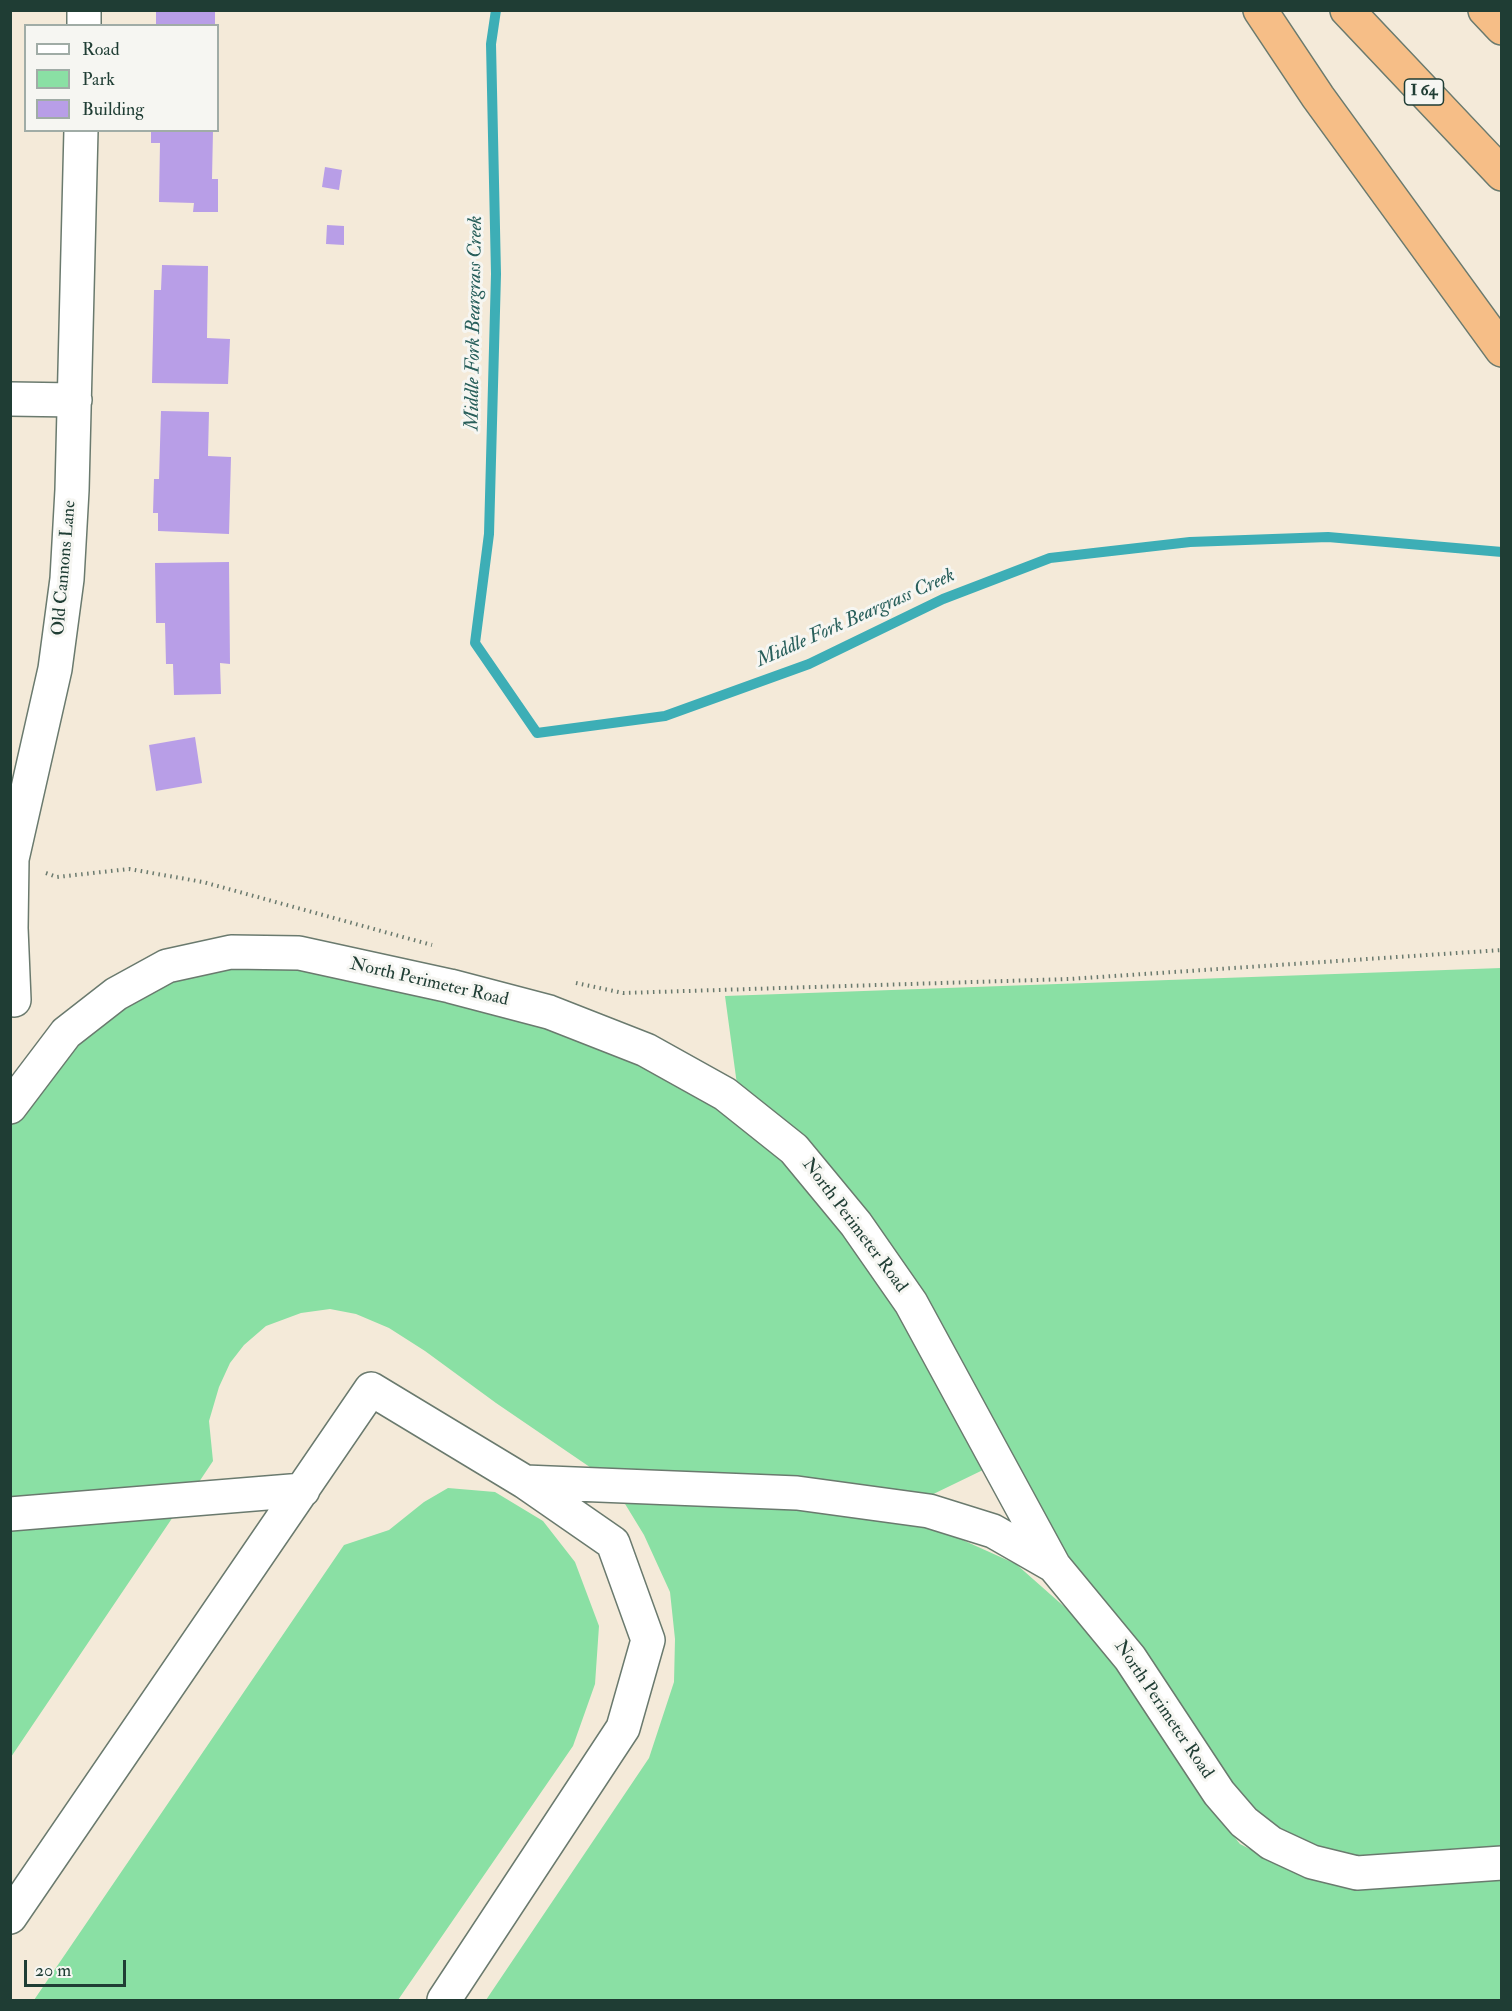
<!DOCTYPE html>
<style>
body{margin:0}
#map{position:relative;width:1512px;height:2011px;overflow:hidden;background:#f4ead9;font-family:"IM FELL Double Pica",serif}
canvas{display:block}
.frame{position:absolute;inset:0;border:12px solid #1f3d34;pointer-events:none}
.legend{position:absolute;left:24px;top:24px;width:195px;height:108px;box-sizing:border-box;background:#f6f6f2;border:2px solid #a0aca6;margin:0;padding:8px 10px;list-style:none;font-size:18px;color:#1f3d34}
.legend li{display:flex;align-items:center;gap:12px;height:30px}
.legend b{width:30px;border:2px solid #a0aca6}
.scale{position:absolute;left:24px;top:1960px;width:102px;height:27px;box-sizing:border-box;border:3px solid #1f3d34;border-top:0;padding-left:8px;font-size:18px;line-height:21px;white-space:nowrap;color:#1f3d34;-webkit-text-stroke:4px #f6f6f2;paint-order:stroke}
</style>
<div id="map">
<canvas width="1512" height="2011"></canvas>
<div class="frame"></div>
<ul class="legend">
<li><b style="height:8px;background:#fff"></b>Road</li>
<li><b style="height:16px;background:#8ae0a4"></b>Park</li>
<li><b style="height:16px;background:#b89ee7"></b>Building</li>
</ul>
<div class="scale">20 m</div>
</div>
<script>
const ctx = document.querySelector('canvas').getContext('2d');
ctx.lineJoin = 'round';
function fillPath(path, color) { ctx.fillStyle = color; ctx.fill(path, 'evenodd'); }
function trace(path, color, width, dash) { ctx.strokeStyle = color; ctx.lineWidth = width; ctx.lineCap = dash ? 'butt' : 'round'; ctx.setLineDash(dash || []); ctx.stroke(path); }
function drawText(font, color, halo, rows, align = 'center') {
  ctx.font = font + ' "IM FELL Double Pica",serif'; ctx.lineWidth = 6; ctx.setLineDash([]); ctx.textBaseline = 'middle'; ctx.strokeStyle = halo; ctx.fillStyle = color; for (const [text, x, y, turn = 0] of rows) {
    ctx.save(); ctx.translate(x, y); ctx.rotate((+turn || 0) * Math.PI / 180); ctx.textAlign = isNaN(turn) ? turn : align; if (halo) ctx.strokeText(text, 0, 0); ctx.fillText(text, 0, 0); ctx.restore();
  }
}
fillPath(new Path2D(`
 M299,964l210,46 183,75 119,98 88,116 86,170 -64,31 -321,-26 -104,-71 -71,-52 -36,-23 -33,-14 -26,-5 -29,4 -35,13 -22,19 -14,18 -11,24 -10,34 4,40 -16,24 -186,15v-381l68,-85 109,-63z
 M1501,968v883l-143,8 -44,-10 -40,-21 -38,-32 -63,-102 -119,-157 -65,-112 -251,-333 -13,-96z
 M448,1488l47,4 48,29 32,41 24,64 -4,58 -22,62 -175,254h-364l310,-455 45,-15 35,-28z
 M619,1494l255,22 62,12 80,36 69,61 63,84 51,83 41,52 57,29 204,-2v129h-1015l163,-242 25,-76 1,-43 -5,-47 -26,-57z
 M179,1508l-168,249v-235z`), '#8ae0a4');
trace(new Path2D(`
 M496,10l-5,34 5,230 -7,260 -14,109 62,90 128,-17 144,-52 134,-65 107,-41 140,-16 138,-5 174,15`), '#3daeb6', 10);
fillPath(new Path2D(`
 M156,10h59v16h-59z
 M151,130h62l-1,49h6v33h-25l1,-9 -35,-1 1,-59h-9z
 M325,167l17,3 -3,20 -17,-3z
 M327,225l17,1v19l-18,-1z
 M162,265l46,1 -1,72 23,1 -2,45 -76,-1 2,-93h7z
 M161,411l48,1 -1,44 23,1 -2,77 -71,-3v-18h-5l1,-34h5z
 M229,562l1,102 -10,-1 1,31 -47,1 -1,-31h-7l-1,-41h-9l-1,-60z
 M195,737l7,46 -46,8 -7,-46z`), '#b89ee7');
const minor = new Path2D(`
 M84,26v-16
 M10,399l65,1
 M14,1000l-3,-72 1,-69 43,-190 12,-90 5,-89 9,-360
 M10,1107l56,-74 50,-39 51,-28 64,-14 68,1 151,33 99,26 97,38 79,44 69,55 62,75 55,79 143,263 76,92 89,135 25,29 27,21 41,19 45,11 145,-10
 M525,1482l272,11 132,18 64,20 61,35
 M10,1514l293,-24
 M10,1917l361,-528 154,93 88,61 35,97 -25,88 -179,272`);
const highway = new Path2D(`
 M1260,10l58,87 184,253
 M1347,10l155,164
 M1485,10l17,18`);
trace(minor, '#6a7a6e', 36);
trace(highway, '#6a7a6e', 36);
trace(new Path2D(`
 M46,873l11,4 72,-8 74,13 229,63
 M576,983l47,10 446,-14 433,-29`), '#6a7a6e', 4, [1.5, 4.5]);
trace(minor, '#fff', 33);
trace(highway, '#f6be87', 33);
for (const [x, y, w] of [
 [1424,92,39]
]) { const box = new Path2D(); box.roundRect(x - w / 2, y - 13, w, 26, 4.5); ctx.fillStyle = '#f6f6f2'; ctx.fill(box); trace(box, '#1f3d34', 1.5); }
drawText('bold 16px', '#1f3d34', null, [
 ["I 64",1424,92]
]);
drawText('18px', '#1f3d34', '#f6f6f2', [
 ["Old Cannons Lane",65,568,-85],
 ["North Perimeter Road",429,983,13],
 ["North Perimeter Road",854,1226,53],
 ["North Perimeter Road",1163,1710,56]
]);
drawText('italic 20px', '#285f5b', '#f6f6f2', [
 ["Middle Fork Beargrass Creek",475,323,-89],
 ["Middle Fork Beargrass Creek",856,619,-24]
]);
</script>
